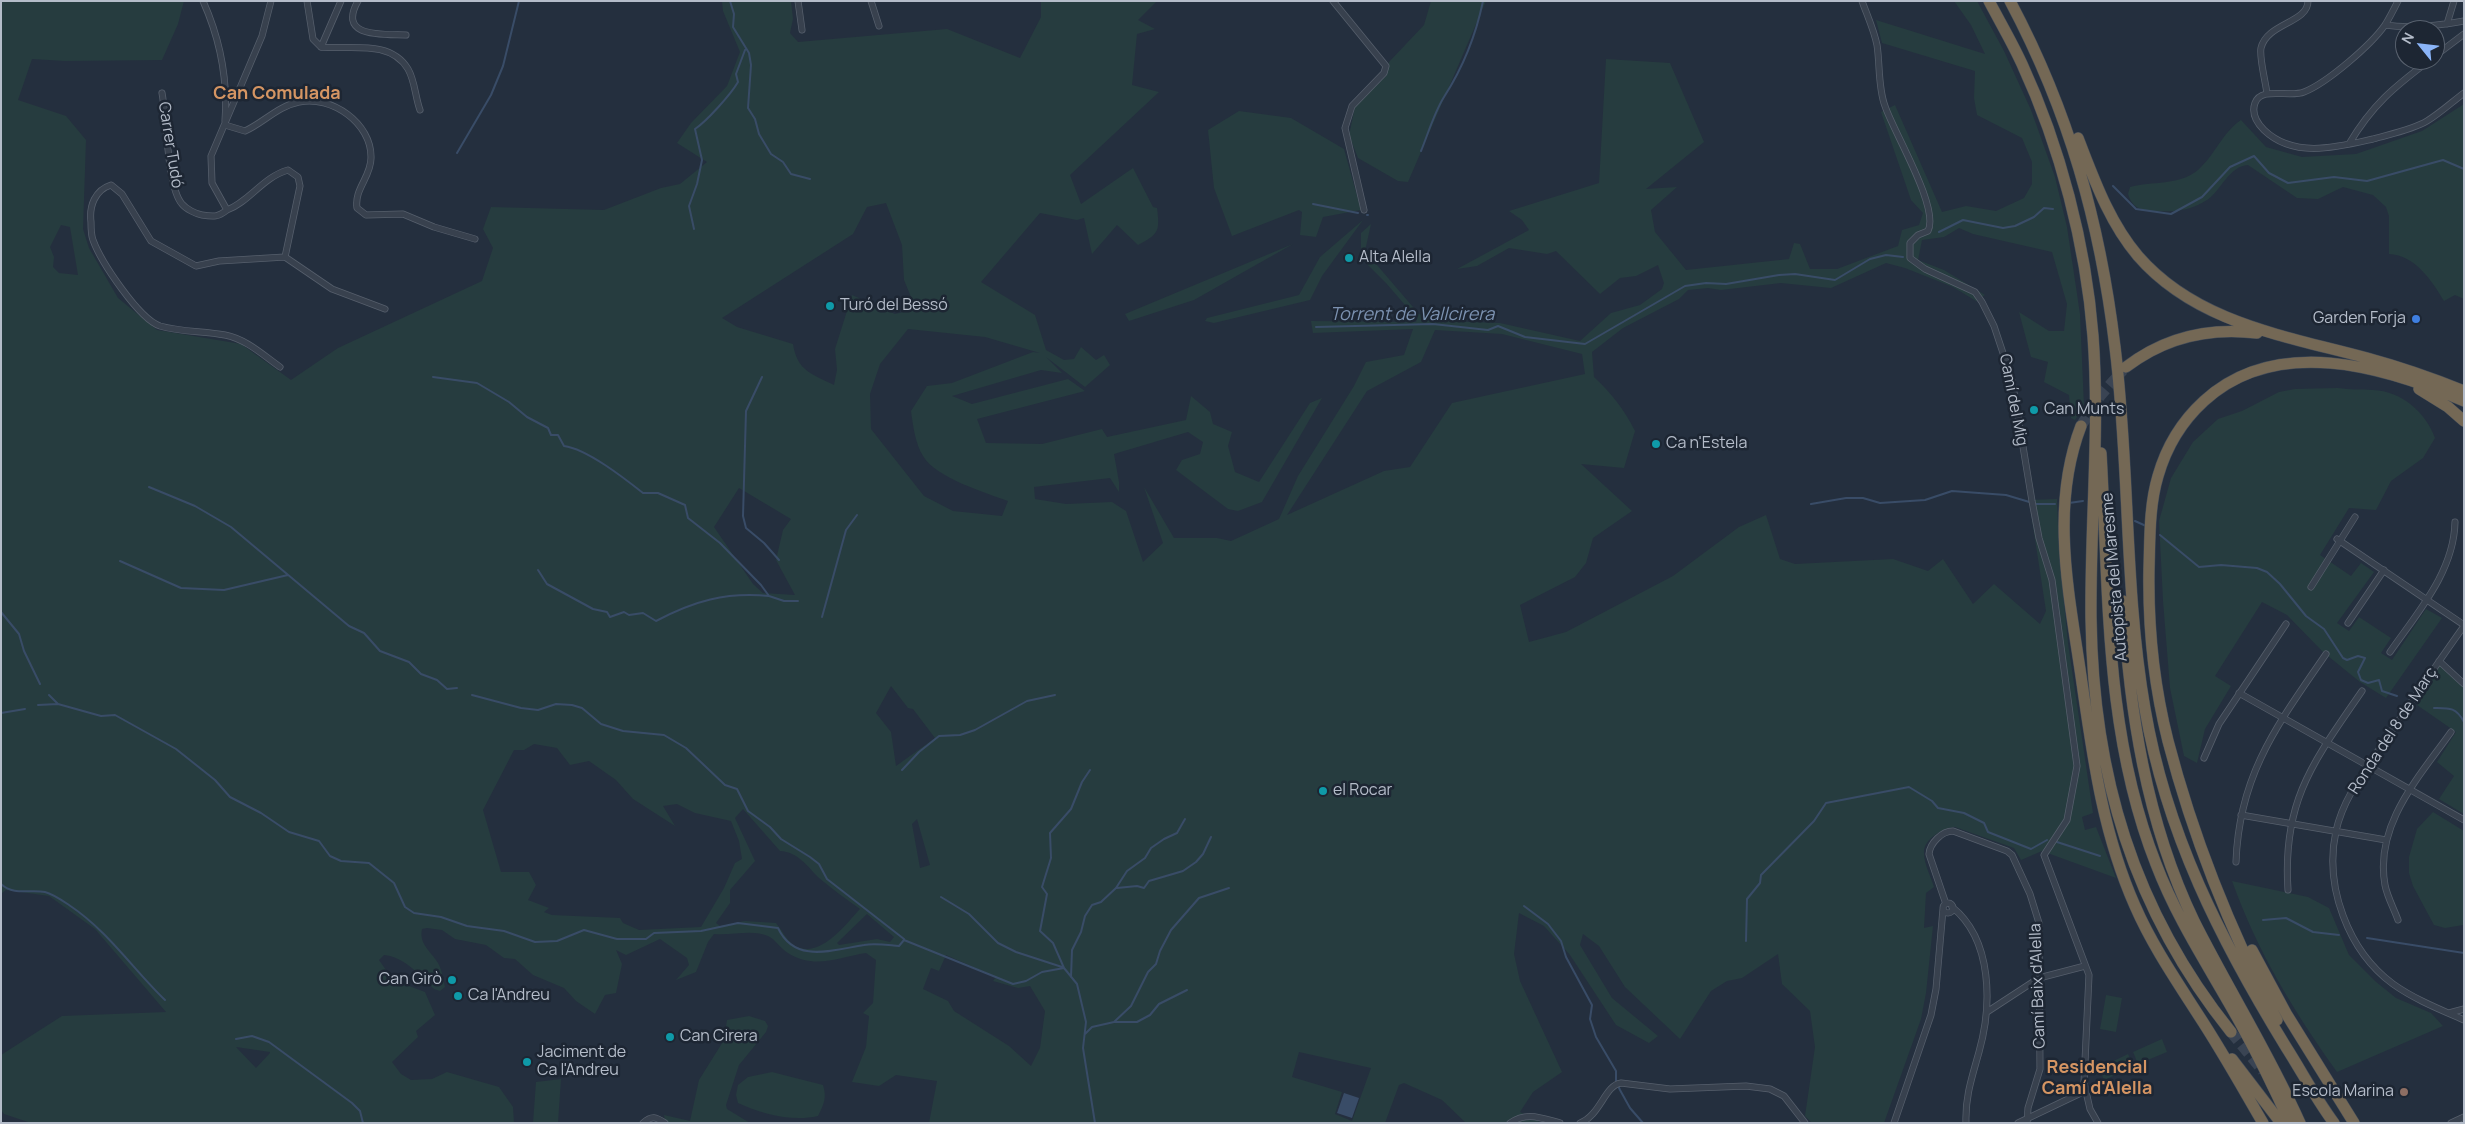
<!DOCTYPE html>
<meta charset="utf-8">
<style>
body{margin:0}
#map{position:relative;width:2465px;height:1124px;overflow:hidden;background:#242f3e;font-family:Manrope,sans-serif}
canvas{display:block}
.frame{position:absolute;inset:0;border:2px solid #b4bcc9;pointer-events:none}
.north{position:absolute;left:2395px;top:20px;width:50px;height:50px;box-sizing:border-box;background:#1d2633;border:1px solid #59626f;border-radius:50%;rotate:299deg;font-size:14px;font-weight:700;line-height:20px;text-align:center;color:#b4bcc9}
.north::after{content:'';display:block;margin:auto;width:18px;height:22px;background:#8ab4f8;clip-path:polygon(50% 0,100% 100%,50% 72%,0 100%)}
</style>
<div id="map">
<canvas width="2465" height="1124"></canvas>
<div class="frame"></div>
<div class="north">N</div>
</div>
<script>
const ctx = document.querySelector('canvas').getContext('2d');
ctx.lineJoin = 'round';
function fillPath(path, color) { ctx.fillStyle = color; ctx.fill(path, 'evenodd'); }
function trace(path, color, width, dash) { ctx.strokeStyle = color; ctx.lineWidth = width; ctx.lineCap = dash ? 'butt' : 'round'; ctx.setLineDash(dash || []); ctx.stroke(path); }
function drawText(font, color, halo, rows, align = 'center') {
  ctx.font = font + ' Manrope,sans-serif'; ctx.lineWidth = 5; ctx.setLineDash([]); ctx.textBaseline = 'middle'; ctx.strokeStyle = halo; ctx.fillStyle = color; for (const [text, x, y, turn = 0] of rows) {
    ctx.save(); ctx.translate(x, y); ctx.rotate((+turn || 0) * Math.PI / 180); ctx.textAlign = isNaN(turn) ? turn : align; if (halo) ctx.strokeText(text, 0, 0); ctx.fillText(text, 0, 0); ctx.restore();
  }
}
fillPath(new Path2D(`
 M1,1h183l-6,23 -16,36 -97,1 -33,-2 -14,41 48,16 20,24 -3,89 6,19 29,50 39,32 84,14 50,36 47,-32 144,-67 11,-33 -10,-19 8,-22 113,3 57,-22 19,-4 27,-22 -30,-19 14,-20 36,-37 13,-34 -17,-41 -1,-10h69l2,18 -3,14 8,9 149,-13 73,29 21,-41v-16h116l-19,19 17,9 -18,5 -5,51 27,7 -89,83 11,29 52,-36 20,39 4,1c3,23 2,26 -19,37l-21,-20 -25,29 -8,-36 -7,2 -37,-7 -59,69 54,33 11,35 18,10 10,-1 7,-12 15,13 8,-5 6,10 -25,22 -39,-30 16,16 -21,-3 -89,26 20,8 96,-25 17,12 -108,28 9,24 56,1 60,-15 5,8 79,-17 5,-24 19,16 3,12 19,8 -4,14 7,26 24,10 51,-79 12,-5 -60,104 -24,9 -10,-2 -52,-39 6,-10 18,-6 3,-12 -15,-10 -74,22 5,28v10l-9,-14 -76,9 1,12 31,5 46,-2 14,9 17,51 20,-19 -19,-56 30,51h43l14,3 48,-22 19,-43 56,-90 12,-24 38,-7 9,-26 -100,4 -2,-12 105,1 1,-3 -31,-36 -25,-25v-25l10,-9 -6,27 54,63 21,7 60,2 80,18 31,-28 29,-8 22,-16 2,-6 -6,-18 -22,11 -16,2 -20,16 -44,-43 -9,3 -38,-6 -32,18 -20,3 72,-39 -7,-10 -13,-9 90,-28 7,-124 64,4 34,79 -58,47 31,-2 -26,23 4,22 31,38 103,-11 5,-16 6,1 10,25h27l61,-23 4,-16 17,-5 4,-12 -12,-13 -30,-88 14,-7 47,107 24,-6 30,5 28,-13 8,-14v-22l-10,-24 -45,-23 -3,-17 1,-27 -93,-28 -6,-23 109,34 -14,-29 -17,-24h23l27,50 27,59 24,67 12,50 13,87 4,92 -9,14 -4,-2 -2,-23 -25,-13 4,-20 -17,-5 -12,-45 30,19h15l3,-27 -15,-52 -79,-18 -14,-6 -15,9 -22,3 -4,20 26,10 41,25 -9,6 -23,-14 -48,-19 -19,-5 -55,25 -50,-5 -60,7 -13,-2 -20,2 -9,9 -56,29 -31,24 2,25c18,17 30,32 41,54l-11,37 -43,-4 51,47 -39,27 -7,25 -11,14 -55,28 9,37 37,-10 107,-56 66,-49 27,-12 14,44 15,5 98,-5 35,12 15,-12 30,45 21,-20 46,40 6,-13 -17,-111 28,-1 2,54 9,90 25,170 -11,4 3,13 11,-3 20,51 -74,-27 -21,9 -7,-12 -59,-21c-12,1 -32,12 -31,26 0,11 7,24 10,34l-8,6 -2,35 9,-2 -7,67 -5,26 -37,104h-72l-7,-7 10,-69 -5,-36 -28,-27 -4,-30 -36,24 -15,3 -16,10 -31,48 -55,-52 -26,-41 -16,-12 -3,11 32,53 46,38 -9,7 -33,-18 -46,-70 -26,-29 -25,-13 -5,41 6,27 42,91 -29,20 -13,20 22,11h-76l-24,-23 -38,-17 -5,2 -14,38h-456l8,-42 -41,-6 -17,11 -27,-4 14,-35 3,-31 -6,-3 10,-10 3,-43 -10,-7c-27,4 -51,17 -78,0 -7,-4 -13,-14 -20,-17 -16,-7 -37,0 -54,-2l-6,8 -12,30 -20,8 13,-15 -2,-7 -27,-19 -34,16 -10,-5 6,14 -6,29 -11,2 -10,19 -19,-13 -12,-13 -31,-13 -18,-16 -11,-1 -18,-13 -31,-6 -13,-9 -15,-2 -5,1c-3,14 7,21 14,31 6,8 7,18 9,27l-5,4 -6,-2c-13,-13 -31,-33 -50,-34l-5,5 14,20 32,12 10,23 -19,16 2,6 -26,25 9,12 10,6 21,-1 15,-7 52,15 14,20 1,16h-463l-23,-1 -24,-8 -3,-4v-55l61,-39 104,-4 -71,-83 -46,-33 -43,-6 -5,4zM886,203l16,42 2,35 12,29 -21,5 -43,-19 -17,54 2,21 -3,15c-22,-11 -37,-14 -41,-41l-56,-17 -15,-9 131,-84 14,-27zM61,225l9,2 8,48 -19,-2 -6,-6 1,-10 -4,-10zM908,329l77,8 55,16 -7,-1 -81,31 -25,3 -16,25c2,14 4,32 12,45 13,22 61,36 85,45l-6,15 -49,-5 -29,-15 -53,-67 -1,-35 10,-30zM1435,330l67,4 80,20 3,20 -133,29 -42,64 -26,4 -97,44 80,-124 54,-29zM739,488l52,31 -8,11 -7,30 19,35 -32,-2 -10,-9 -39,-57zM891,686l17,22 5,1 22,29 -39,28 -5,-34 -15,-19zM534,744l23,4 13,17 19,-4 27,19 17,19 42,27 -12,-20 14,-2 18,9 36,8 8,20 3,18 -7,4 -11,25 -23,39 -62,3 -16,-7 -3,-5 -68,-3 -8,-3 5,-4 -21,-8 8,-15 -7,-13h-28l-18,-62 31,-60h10zM743,809l37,42c18,1 27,15 39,27 13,11 27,21 41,31 -15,16 -41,52 -67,36 -6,-5 -12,-16 -17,-22l-31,-2 -25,5 -4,-3 14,-20v-13l25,-29 -20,-43zM917,819l13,46 -10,3 -8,-44zM867,914l27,23 -4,5 -13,-3 -38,6 -2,-2zM946,955l50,22 -3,4 25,7 12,-2 15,25 -5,37 -9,18 -22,-20 -55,-35 -6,-10 -25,-12 8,-21 8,3zM236,1047l34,5v1l-14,15zM1299,1052l72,16 -19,53 -17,-7 7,-22 -50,-15z
 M1431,1h55l-78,181 -10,-1 -40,-23 -9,-23 6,-28 31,-31 3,-14 35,-37z
 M2464,104v195l-9,-4 -11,6c-12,-20 -29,-46 -55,-47v-38l-3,-9 -13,-12 -30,-8 -25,12 -21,-1 -49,-33c-19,1 -27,26 -41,35 -17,11 -32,12 -52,11 -13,0 -23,-3 -27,-17l2,-7c22,-6 49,-1 68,-17 17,-15 24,-37 43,-50l25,27 36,10 54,-3 66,-23z
 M1239,111l52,7 53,31 17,61 -38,7 -7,20 -16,-2 2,-23 -3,-2 -67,26 -18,-48 -6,-58z
 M1363,220l-41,56 -12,24 -96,23 -9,-2 2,-3 92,-23 21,-38z
 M1293,244l-99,56 -65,21 -4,-7z
 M2338,388c12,2 23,1 35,2 29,1 53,23 62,48l-12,20 -32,23 -15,29 -27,-2 -29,47 31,21 10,-13 13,9 -37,51 12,8 10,-14 32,21 -10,15 11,7 34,-51 16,9 -56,80 -26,-16 -37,-30 -36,-37 -25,-13 -47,74 16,10 -26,43 -8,34 -13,-7 -14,-68 -7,-87 -4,-80 12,-43 22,-36 25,-23 24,-8 37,-19 16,-3z
 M2439,665l25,23v126l-25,-15 15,-23 -17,-14 19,-30 -39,-27z
 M2433,812l31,19 -1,94 -18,3 -11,-3 -21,-39 -4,-13v-16l8,-28z
 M2232,881l76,16 21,11 20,47 26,26 21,17 35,15 12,13 -106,46c-44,-62 -79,-119 -105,-191z
 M2106,995l16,3 -6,34 -16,-3z
 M749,1016l16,5 3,5 -2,6 -27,33 -13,40 1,4 23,14h-80l-5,-3 -1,-5 26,6 9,-41 25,-40 3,-20z
 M2162,1039l5,13 -29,12 -5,-12z
 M2128,1054l6,13 -30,13 -5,-12z
 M772,1072l51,13c4,13 1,19 -5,31 -26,6 -56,-2 -80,-13l-2,-8 2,-10 10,-8z
 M561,1079l-3,44h-25l3,-41z`), '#263c3f');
fillPath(new Path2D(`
 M1344,1093l15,5 -7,20 -15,-5z`), '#394c67');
trace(new Path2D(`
 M730,1l4,13 -1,13 16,26 2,12 -3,43 7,11 4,15 12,20 12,8 8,12 19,5
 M1421,151c7,-17 13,-38 23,-54 18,-28 32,-62 39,-96
 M457,153l34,-58 12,-29 16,-65
 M2113,186l23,23 35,5 31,-17 28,-30 24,-11 15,17 19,10 46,-6 33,4 76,-21 21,9
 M1313,204l45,9
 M1367,215h1
 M694,229l-5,-23 8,-22 5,-24 -7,-31c12,-8 36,-35 43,-47l-2,-8 9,-24
 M1939,232l24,-12 40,8 12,-2 19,-9 10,-9 9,1
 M1316,327l117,-3 55,6 10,-4 27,11 60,7 100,-58 21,-3 20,1 53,-9 16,-1 40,6 35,-21 16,-4 17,2
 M433,377l44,6 32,19 18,15 21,11 3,7h7l6,11c23,3 60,32 79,47h15l27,12 3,13 32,25 41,42 8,11 15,5h14
 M762,377l-16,34 -3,105 3,12 18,15 15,17
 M149,487l46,19 36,21 118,99 15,7 16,18 29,11 12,12 16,6 10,9 10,-1
 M2069,503l14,-2
 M1811,504l35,-6h17l17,5 45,-3 27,-9 54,4 30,9h19
 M2135,521l11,5
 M2160,535l39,32 22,-2 36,3 10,4 13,12 26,32 18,13 19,29 4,2 11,-4 7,2 -7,14 3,8 7,3 11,-3 3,11 15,5
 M120,561l61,27 43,2 64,-15
 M538,570l9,14 46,25 14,3 3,5 14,-5 5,3 14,-2 13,8c38,-20 69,-29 113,-25
 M1,612l18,22 5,17 16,33
 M822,617l24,-87 11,-15
 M49,695l9,9
 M472,695l49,13 17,2 18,-6 16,1 10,3 19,16 22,7 41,4 22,13 39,37 12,4 11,22 22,16 11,12 29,18 9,7 8,15 77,60
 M38,705l20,-1 43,12 14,-1 61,34 39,31 15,17 31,16 28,19 30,9 11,15 11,5 28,2 25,20 11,24 9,6 27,4 26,9 37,5 31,11 22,-1 27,-11 33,9h29l8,-6 47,-2 37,-8 40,5c17,36 54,22 86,17 11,-2 23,0 35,1l5,-6 109,44 13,-3 16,-9 22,-4
 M2434,708c15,0 22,-1 30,14
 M1,713l24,-4
 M902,770l17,-18 20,-16 21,-1 15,-5 52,-29 28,-6
 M1090,770l-8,12 -11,27 -21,24 1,25 -9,29 5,7 -7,37 13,12 11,25 13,16 9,38 -3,26 12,75
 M2057,842l43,14
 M1,884c13,12 29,5 44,8 8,2 18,9 24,13 39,26 63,63 96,95
 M1117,888l20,-2 7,2 5,-7 34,-10 13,-9 7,-8 8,-17
 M941,897l28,17 29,29 18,9 46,15
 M1524,906l24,18 13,17 5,16 26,48 -2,14 6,18 20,34v10l4,9 10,18 13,15
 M2263,920l23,-2 27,14 26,3
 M2367,938l97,15
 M1746,941l1,-42 13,-16 1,-8 53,-54 12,-18 83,-16 23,14 6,7 26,5 20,10 4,9 43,17 16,-9
 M1071,977l1,-27 9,-18 4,-16 7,-11 9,-3 15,-14 11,-17 18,-13 6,-10 13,-9 13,-6 8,-14
 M1115,1022h22l13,-7 9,-11 28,-14
 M1085,1034l7,-7 22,-5 17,-16 17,-34 8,-8 4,-13 11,-21 28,-32 30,-10
 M236,1039l16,-3 17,6 83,61 8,8 3,12`), '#394c67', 2);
trace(new Path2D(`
 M2081,426l19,-30 23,-26
 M2231,1032l32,39`), '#3a4453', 11, [11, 5.5]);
const minor = new Path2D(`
 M203,1c17,38 25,78 22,120
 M271,1l-9,35 -51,120 1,27 15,27c22,-8 36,-33 61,-40l10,7 2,9 -15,71 -66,4 -23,5 -45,-25 -29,-47 -11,-9c-16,5 -22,21 -20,37 0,5 0,13 2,18 8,22 46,79 67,86 20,6 44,5 65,9 21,4 38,20 55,32
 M307,1l6,38 8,8 20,-46
 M358,1c-21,37 24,33 48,34
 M798,1l4,29
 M871,1l8,25
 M1333,1l53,65 -2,7 -32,33 -7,22 19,82
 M1862,1c5,14 12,29 15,44 3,19 1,43 8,61 8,25 55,102 43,125l-10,4 -8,8v15l15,11 50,23 7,10 12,24 18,54 20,121 7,37 13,42 25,186 -10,54 -23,35 45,120 -5,108 6,26 8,14
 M2398,1c-4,8 -8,16 -13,24 -14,20 -58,58 -81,67 -14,6 -43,-6 -49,11 -4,11 2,20 9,27 30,29 74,17 109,9 17,-5 39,-9 54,-18 13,-8 25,-19 37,-28
 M2447,24l7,-23
 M2385,25c26,4 52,1 79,-4
 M321,47c28,3 69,-8 87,22 7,12 7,27 12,41
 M2435,56l29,-22
 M162,93c5,26 5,94 20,111 4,5 14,10 20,11 12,2 16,2 25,-5
 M2267,94c-1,-11 -8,-36 -6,-46 6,-25 47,-25 47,-47
 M225,125l20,6c18,-8 33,-25 54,-29 32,-7 73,21 72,56 0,19 -17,31 -14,50l9,7 37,-1 31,13 41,12
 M2349,144c23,-39 45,-57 81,-84
 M285,257l47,32 53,20
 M2337,539l127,86
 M2311,587l44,-70
 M2348,623l36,-53
 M2464,626c-28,39 -55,79 -82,119 -18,27 -39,54 -46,86 -12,55 12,120 57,153 21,15 46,25 71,36
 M2390,652c27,-39 64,-80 65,-130
 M2439,661l25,23
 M2239,693l225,127
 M2204,758l15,-34 67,-100
 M2241,815l145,25
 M2236,862c3,-88 42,-138 90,-208
 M2288,890c-6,-90 26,-129 74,-199
 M1943 908a5 5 0 1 1 10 0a5 5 0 1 1-10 0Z
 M1946,904l-17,-50c1,-11 13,-23 24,-23l54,20 5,4 18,39 9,29 1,146 -12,39 -1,15
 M1952,907c41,33 40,99 27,145 -7,25 -14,45 -13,71
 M2398,920c-4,-11 -11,-24 -13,-35 -11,-60 34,-108 66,-153
 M1987,1012l52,-34 46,-12
 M2449,1013l15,-4
 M643,1123c9,-8 13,-6 22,0
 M1510,1123c17,-12 31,-5 50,0
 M1580,1123c20,-7 25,-38 41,-40l49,6 76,-3 24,3 14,7 21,27
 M1894,1123l37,-108 5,-26 7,-80
 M2018,1123l67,-32
 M2451,1123l13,-6`);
const motorway = new Path2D(`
 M1989,1c11,21 23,41 33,63 38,82 64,181 71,272 7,94 -3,188 -2,282 2,156 42,292 140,414
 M2010,1c59,111 90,221 105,346 15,120 9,242 30,362 21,124 76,232 141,338 16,25 30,52 48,76
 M2078,138c16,41 31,84 60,118 58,67 148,80 229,102 33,9 65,20 97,33
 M2126,367c39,-30 82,-40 131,-34
 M2419,389l29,18 16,14
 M2081,426c-32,83 -11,172 1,257 11,76 21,151 53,223 17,39 41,74 64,110 23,35 43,71 64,107
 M2101,453c8,140 3,279 55,411 22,58 57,109 87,164 17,31 32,62 47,95
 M2123,601c6,109 23,220 71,320 34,68 75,132 106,202
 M2252,950l35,65 67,108
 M2277,1020c-46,-88 -84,-183 -109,-279 -14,-55 -20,-115 -19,-172 1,-30 0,-63 9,-93 8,-28 23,-54 46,-75 72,-66 179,-35 260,0
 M2232,1059l49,64`);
trace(minor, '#565f6c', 7);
trace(motorway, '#434c59', 12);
trace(minor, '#38414e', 5.5);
trace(motorway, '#746855', 11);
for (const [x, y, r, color] of [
 [1349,258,5,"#0f9aa8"],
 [830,306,5,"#0f9aa8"],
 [2416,319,5,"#3f7fe0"],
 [2034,410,5,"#0f9aa8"],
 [1656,444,5,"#0f9aa8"],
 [1323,791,5,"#0f9aa8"],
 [452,980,5,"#0f9aa8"],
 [458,996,5,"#0f9aa8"],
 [670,1037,5,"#0f9aa8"],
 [527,1062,5,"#0f9aa8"],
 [2404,1092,5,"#8d6e63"]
]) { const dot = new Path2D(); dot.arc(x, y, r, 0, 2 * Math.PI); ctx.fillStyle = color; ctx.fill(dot); trace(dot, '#1d2633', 2); }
drawText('16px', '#b4bcc9', '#1d2633', [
 ["Carrer Tudó",170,145,81],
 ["Camí del Mig",2013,400,79],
 ["Autopista del Maresme",2115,577,-95],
 ["Ronda del 8 de Març",2393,731,-57],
 ["Camí Baix d'Alella",2038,986,-92]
]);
drawText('16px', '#b4bcc9', '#1d2633', [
 ["Alta Alella",1359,258],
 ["Turó del Bessó",840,306],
 ["Garden Forja",2406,319,"right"],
 ["Can Munts",2044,410],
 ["Ca n'Estela",1666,444],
 ["el Rocar",1333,791],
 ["Can Girò",442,980,"right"],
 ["Ca l'Andreu",468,996],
 ["Can Cirera",680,1037],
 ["Jaciment de",537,1053],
 ["Ca l'Andreu",537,1071],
 ["Escola Marina",2394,1092,"right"]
], 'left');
drawText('bold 18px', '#d59563', '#1d2633', [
 ["Can Comulada",277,94],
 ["Residencial",2097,1068],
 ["Camí d'Alella",2097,1089]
]);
drawText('italic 18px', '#7c92b1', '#1d2633', [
 ["Torrent de Vallcirera",1412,315]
]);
</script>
